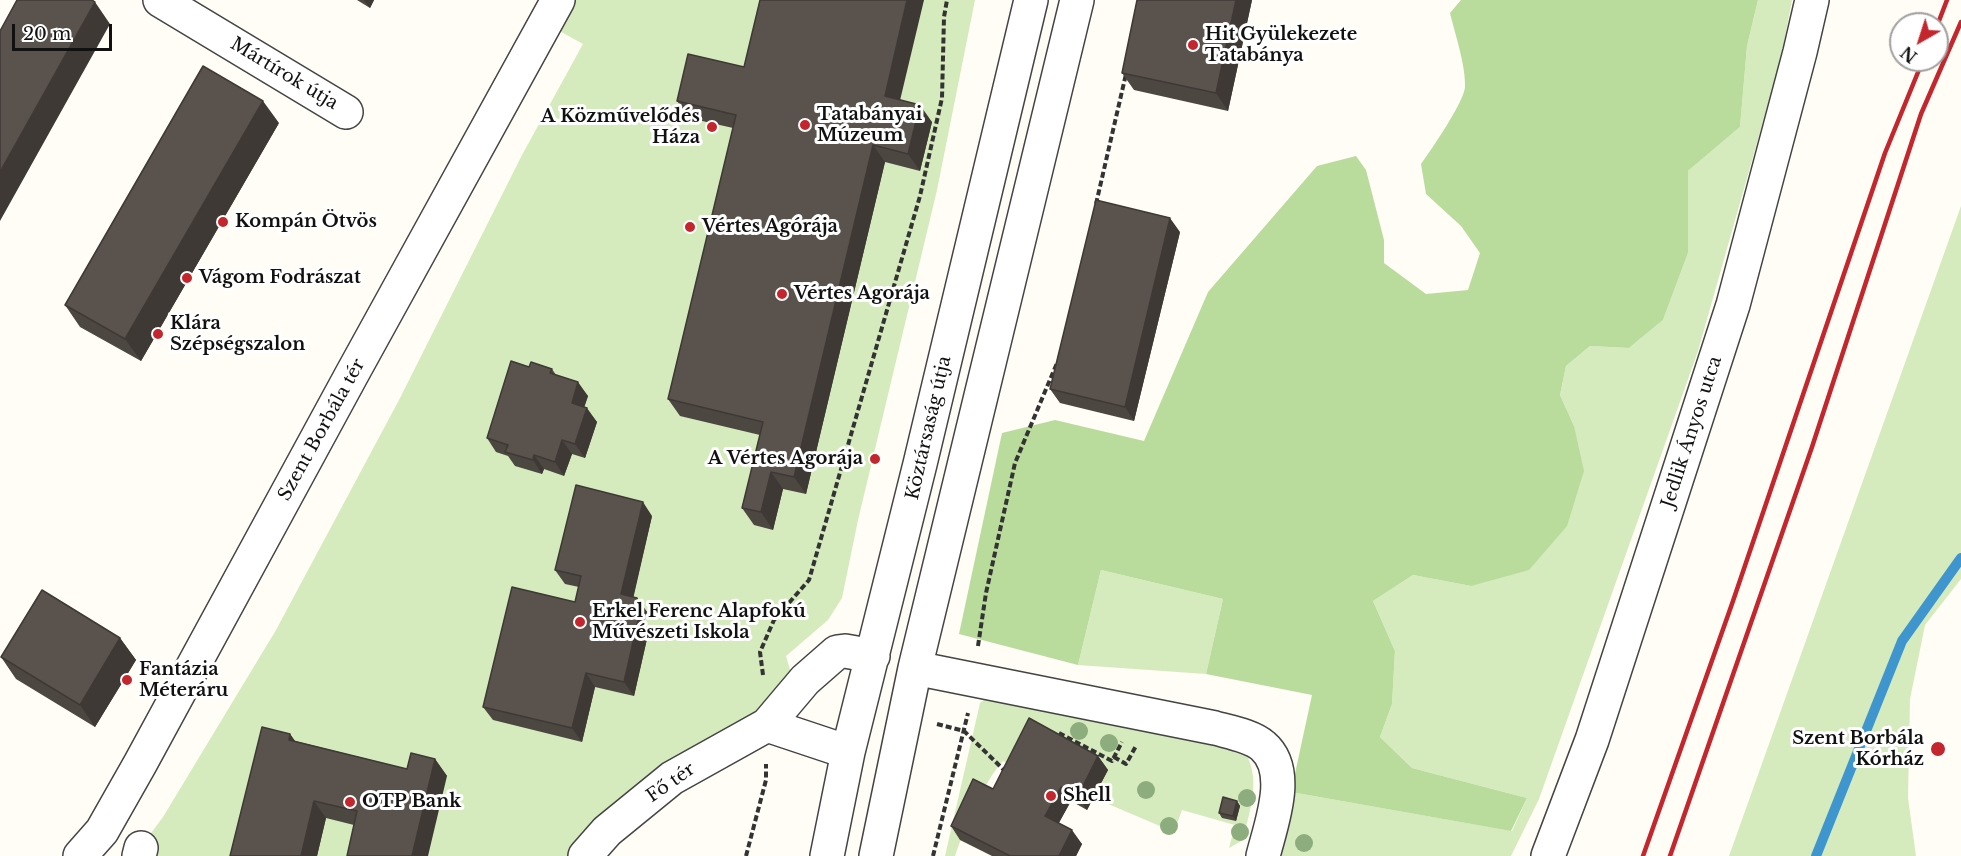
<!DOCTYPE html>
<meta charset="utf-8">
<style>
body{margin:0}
#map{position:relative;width:1961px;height:856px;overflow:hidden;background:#fffdf5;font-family:"Libre Baskerville",serif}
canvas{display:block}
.north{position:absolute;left:1889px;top:12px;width:60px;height:60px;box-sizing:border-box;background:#fff;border:2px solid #a0a0a0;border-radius:50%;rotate:219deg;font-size:16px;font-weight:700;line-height:24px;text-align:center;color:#111}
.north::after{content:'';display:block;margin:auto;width:21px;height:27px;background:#c4262e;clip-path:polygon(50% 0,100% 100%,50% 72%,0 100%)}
.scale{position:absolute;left:12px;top:24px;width:100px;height:27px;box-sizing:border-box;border:3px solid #111;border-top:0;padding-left:8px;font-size:18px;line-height:21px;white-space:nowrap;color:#111;-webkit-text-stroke:4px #fff;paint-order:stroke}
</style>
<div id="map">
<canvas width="1961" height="856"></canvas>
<div class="north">N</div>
<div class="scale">20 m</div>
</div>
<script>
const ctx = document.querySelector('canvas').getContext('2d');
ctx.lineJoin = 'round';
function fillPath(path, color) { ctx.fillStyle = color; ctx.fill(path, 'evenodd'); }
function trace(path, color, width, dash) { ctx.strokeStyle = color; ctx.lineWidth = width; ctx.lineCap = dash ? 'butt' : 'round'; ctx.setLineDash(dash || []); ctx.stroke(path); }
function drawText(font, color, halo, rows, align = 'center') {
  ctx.font = font + ' "Libre Baskerville",serif'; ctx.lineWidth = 6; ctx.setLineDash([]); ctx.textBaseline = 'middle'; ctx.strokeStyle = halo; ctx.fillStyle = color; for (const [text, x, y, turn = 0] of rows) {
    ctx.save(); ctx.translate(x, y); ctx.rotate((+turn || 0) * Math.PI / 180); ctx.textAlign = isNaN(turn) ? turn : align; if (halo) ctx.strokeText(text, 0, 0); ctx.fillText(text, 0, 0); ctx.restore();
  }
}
fillPath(new Path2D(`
 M558,0h417l-38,190 -79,330 -16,78 -14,22 -42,36 10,34 -211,166h-451l29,-39 113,-187 123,-230 123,-245 61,-111 -38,-21z
 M1758,0h34l-11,58 -83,293 -159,448 -28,57h-233l13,-64 221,39 15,-33 -115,-30 -32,-31 12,-33 3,-53 -22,-50 40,-26 58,11 103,-160 -14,-31 6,-29 24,-20 39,2 34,-28 25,-67v-82l52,-44 7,-81z
 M1961,206v373l-36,46 -15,74 -2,99 8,58h-187z
 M1101,570l122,29 -17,75 -128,-9z
 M990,695l254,55c18,30 6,58 -1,90l-14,8 6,-23 -53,-15 -8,22 -80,-34 14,-28 -88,-1 -17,-8c-19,20 -39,68 -48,95h-10l35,-153z`), '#d5ebbd');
fillPath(new Path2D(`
 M1461,0h297l-11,46 -7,81 -52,44v82l-25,67 -34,28 -39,-2 -24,20 -6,29 14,31 10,45 -17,55 -38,44 -58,16 -58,-11 -40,26 22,50 -3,53 -12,33 32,31 115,30 -16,33 -220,-39 21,-97 -106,-21 17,-75 -122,-29 -23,95 -119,-31 43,-201 53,-13 89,21 64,-149 109,-126 39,-10 10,14 18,70v23l42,31 42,-4 12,-37 -19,-27 -35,-32 -5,-30c10,-14 43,-62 44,-77 1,-21 -10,-53 -15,-74z`), '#b9dc9c');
trace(new Path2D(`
 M1816,856l86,-215 59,-83`), '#3f96cf', 10);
const minor = new Path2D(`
 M160,0l186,112
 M915,668l300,60c14,4 37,8 48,18 29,25 8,78 0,110
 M767,725l81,27
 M80,856l22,-25 38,-67 212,-390 206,-374
 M139,856l2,-8
 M585,856l22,-25 65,-53 95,-53 38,-45 32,-28 8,-1 28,5
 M827,856l21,-104 72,-288 111,-464
 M876,856l39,-188 162,-668
 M1548,856l44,-116 141,-435 67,-253 12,-52`);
trace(minor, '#444', 36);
trace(new Path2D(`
 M1096,204l30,-130
 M978,646l8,-53 29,-130 42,-100
 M763,675l-3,-23 14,-32 35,-40 111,-384 22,-98 2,-81 3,-17
 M937,724l27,7 41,40
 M1059,733l53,28 10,-19
 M1114,757l12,7 10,-18
 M746,856l20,-76v-16
 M933,856l35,-143`), '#333', 4, [6, 3]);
trace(minor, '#fff', 33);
trace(new Path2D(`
 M1937,26l10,-26
 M1643,856l90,-255 152,-448 38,-93
 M1670,856l142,-409 109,-333 40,-92`), '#c4262e', 4.5);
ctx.fillStyle = '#8dad7f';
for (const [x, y] of [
 [1079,731],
 [1109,743],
 [1146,790],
 [1247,798],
 [1169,826],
 [1240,832],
 [1304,843]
]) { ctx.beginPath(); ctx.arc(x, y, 9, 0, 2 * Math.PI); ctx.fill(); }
fillPath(new Path2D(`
 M357,0h17l-4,8z
 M1252,0l-24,111 -94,-21 -12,-17z
 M744,67l156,33 32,22 -12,49 -35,-9 -79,332 -23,-5 -10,41 -19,-5 -12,-17 18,-73 -80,-19 -12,-17 65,-271 -44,-10 -12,-17z
 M279,123l-138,238 -61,-34 -15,-22z
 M1180,232l-46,189 -74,-18 -10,-14z
 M529,367l23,2 4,6 32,21 -4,11 13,15 -12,36 -13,-4 -8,22 -20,-7 -2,5 -27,-8 -7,-10 -12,-4 -9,-14z
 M652,516l-19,81 4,1 10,14 -3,11 5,7 -15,66 -39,-9 -13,55 -89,-22 -10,-13 92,-105 4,-15 -14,-3 -10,-14z
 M120,638l16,22 -41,67 -79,-48 -15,-22z
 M290,734l5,7 112,28 28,-10 12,17 -93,49 -28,-7 -9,38z
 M1098,756l10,14 -21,40 -16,-9 -12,22 23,21 -6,12h-84l-32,-16 -9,-14z
 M1237,801l3,5 -4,15 -14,-3 -3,-5z`), '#4d4742');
fillPath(new Path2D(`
 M364,0h10l-4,8z
 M907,0h17l-27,113 -12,-17z
 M1236,0h16l-24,111 -12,-18z
 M95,2l15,22 -110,197v-49z
 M263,101l16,22 -138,238 -16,-22z
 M920,105l12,17 -12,49 -12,-17z
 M873,145l12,17 -79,332 -12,-17z
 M1170,218l10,14 -46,189 -9,-14z
 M578,382l10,14 -7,21 -9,-14z
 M587,408l10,14 -12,36 -10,-14z
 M562,440l10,14 -8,22 -9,-14z
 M534,455l10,14 -2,5 -9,-14z
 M771,472l12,17 -10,41 -12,-18z
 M643,502l9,14 -21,92 -10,-14z
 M637,598l10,14 -3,11 5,7 -15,66 -10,-14 9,-67z
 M120,638l16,22 -41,67 -15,-22z
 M586,673l9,14 -13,55 -10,-14z
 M290,734l12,17 -13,-11z
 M1098,756l10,14 -21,40 -9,-14z
 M435,759l12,17 -19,80h-16z
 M1061,787l10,14 -16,28 -10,-13z
 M314,801l12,17 -9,38h-16z
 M1237,801l3,5 -4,15 -3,-5z
 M1072,830l10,14 -6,12h-17z`), '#3f3936');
const building = new Path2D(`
 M17,0h75l3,2 -95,170v-141z
 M760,0h147l-22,96 35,9 -12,49 -35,-9 -79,332 -23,-5 -10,40 -19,-4 21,-86 -95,-23 68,-284 -59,-14 11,-47 56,13z
 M1137,0h99l-20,93 -94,-20z
 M203,66l60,35 -138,238 -60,-34z
 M1096,200l74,18 -45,189 -75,-18z
 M511,361l18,6 2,-5 21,7 -2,4 28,9 -6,21 15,5 -12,36 -13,-4 -7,22 -21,-7 -1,5 -28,-8 3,-7 -21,-7z
 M576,485l67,17 -22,92 16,4 -4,17 6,1 -15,66 -38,-9 -14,55 -89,-21 29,-120 63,15 6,-26 -26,-6z
 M42,590l78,48 -40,67 -79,-48z
 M1029,718l69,38 -20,40 -17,-9 -16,29 27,14 -13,26h-49l-59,-30 22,-47 20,10z
 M262,727l28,7 -1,6 118,29 4,-16 24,6 -23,97h-65l10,-45 -43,-10 -13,55h-71z
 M1223,797l14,4 -4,15 -14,-3z`);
fillPath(building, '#5a524d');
trace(building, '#3f3936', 1.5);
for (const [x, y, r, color] of [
 [1193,45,6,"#c4262e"],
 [805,125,6,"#c4262e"],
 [712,127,6,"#c4262e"],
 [223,222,6,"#c4262e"],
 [690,227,6,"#c4262e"],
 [187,278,6,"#c4262e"],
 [782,294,6,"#c4262e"],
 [158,334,6,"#c4262e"],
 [875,459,6,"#c4262e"],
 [580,622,6,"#c4262e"],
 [127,680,6,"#c4262e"],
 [1938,749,8,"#c4262e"],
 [1051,796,6,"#c4262e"],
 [350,802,6,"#c4262e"]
]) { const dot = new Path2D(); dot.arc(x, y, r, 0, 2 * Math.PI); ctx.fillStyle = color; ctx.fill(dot); trace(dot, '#fff', 2); }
drawText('bold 18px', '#111', '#fff', [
 ["Hit Gyülekezete",1205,35],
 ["Tatabánya",1205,56],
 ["Tatabányai",817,115],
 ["Múzeum",817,136],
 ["A Közművelődés",700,117,"right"],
 ["Háza",700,138,"right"],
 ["Kompán Ötvös",235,222],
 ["Vértes Agórája",702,227],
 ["Vágom Fodrászat",199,278],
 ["Vértes Agorája",794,294],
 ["Klára",170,324],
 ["Szépségszalon",170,345],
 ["A Vértes Agorája",863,459,"right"],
 ["Erkel Ferenc Alapfokú",592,612],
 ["Művészeti Iskola",592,633],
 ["Fantázia",139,670],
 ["Méteráru",139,691],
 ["Szent Borbála",1924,739,"right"],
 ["Kórház",1924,760,"right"],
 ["Shell",1063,796],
 ["OTP Bank",362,802]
], 'left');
drawText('18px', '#111', '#fff', [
 ["Mártírok útja",284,74,31],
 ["Köztársaság útja",929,428,-77],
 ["Szent Borbála tér",322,430,-61],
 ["Jedlik Ányos utca",1692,432,-72],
 ["Fő tér",671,783,-35]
]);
</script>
